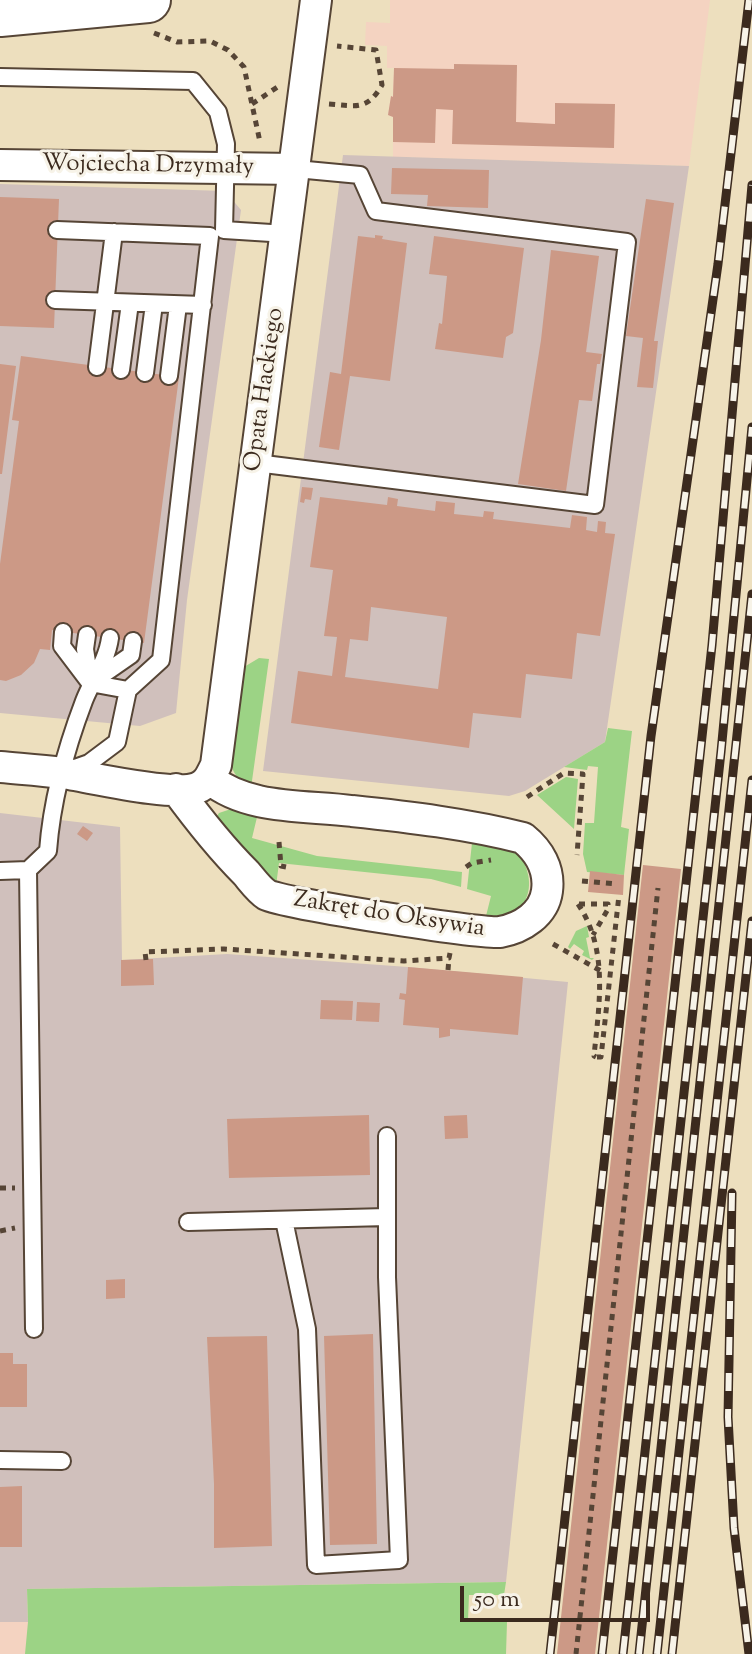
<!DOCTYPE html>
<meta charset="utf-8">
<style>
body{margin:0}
#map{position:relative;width:752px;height:1654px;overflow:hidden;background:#eddfbe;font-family:"Sorts Mill Goudy",serif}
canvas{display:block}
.scale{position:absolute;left:460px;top:1586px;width:190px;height:36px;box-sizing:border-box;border:4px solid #3b2a1e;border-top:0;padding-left:10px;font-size:24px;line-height:28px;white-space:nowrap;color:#3b2a1e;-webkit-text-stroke:6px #f7f3e8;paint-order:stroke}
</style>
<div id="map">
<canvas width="752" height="1654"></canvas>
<div class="scale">50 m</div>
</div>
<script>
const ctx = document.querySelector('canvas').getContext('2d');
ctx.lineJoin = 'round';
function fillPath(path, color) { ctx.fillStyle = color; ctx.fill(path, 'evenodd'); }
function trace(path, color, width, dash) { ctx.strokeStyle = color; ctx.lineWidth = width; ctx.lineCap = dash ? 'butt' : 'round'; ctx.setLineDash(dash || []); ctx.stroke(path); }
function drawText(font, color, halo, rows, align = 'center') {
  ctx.font = font + ' "Sorts Mill Goudy",serif'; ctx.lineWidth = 6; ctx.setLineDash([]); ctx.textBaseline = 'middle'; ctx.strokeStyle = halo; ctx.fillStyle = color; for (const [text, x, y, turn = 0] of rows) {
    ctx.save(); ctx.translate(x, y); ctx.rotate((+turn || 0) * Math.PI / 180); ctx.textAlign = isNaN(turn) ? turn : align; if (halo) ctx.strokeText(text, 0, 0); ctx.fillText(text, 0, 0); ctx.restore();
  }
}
fillPath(new Path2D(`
 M390,0h320l-21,166 -296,-9v-40l-5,-2 3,-19h2l1,-28h-7v-22l-22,-1 1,-23 24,1z
 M0,1622h28l1,32h-29z`), '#f4d3c1');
fillPath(new Path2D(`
 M343,155l346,11 -84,576 -80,49 -16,5 -246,-25z
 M0,184l225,7 16,19 -54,390 -11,113 -36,13 -140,-13z
 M0,813l120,14 2,133 105,-6 181,13 160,15 -62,600 -479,7 1,33h-28z`), '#d0c0bc');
fillPath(new Path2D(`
 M259,658l10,1 -18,129c-7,-5 -15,-10 -18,-18 -8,-18 7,-81 11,-103z
 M608,728l24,3 -11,96 8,2 -5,46 -37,-3 -4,-18 2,-31h9l4,-56 -10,-1 -1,4 -23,-3 41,-25z
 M566,777l12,2 -4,50 -37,-34z
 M231,809l27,4 -6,25 65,18 145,16 -1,15 -30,-8 -152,-16 -3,23 -60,-68 3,-5z
 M495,842c34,4 49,56 15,73 -7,3 -17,4 -25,5l6,-24 -24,-7 5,-46z
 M587,926l2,11 -3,1 4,20h4l-2,2 -10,-5 2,-4 -10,-7 -4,5 -2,-2 8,-16z
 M506,1582l-2,13h-35l-1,25 39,2 -1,32h-481l3,-32 -1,-33z`), '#9cd385');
fillPath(new Path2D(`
 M454,64l63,1 -1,57 39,2v-21l60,1 -1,44 -162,-4 1,-34 -17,-1 -1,34 -42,-1v-25l-5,-2 3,-19 2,1 1,-29 60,1z
 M392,168l97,2 -1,38 -61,-2 1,-11 -37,-1z
 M0,197l59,2 -5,129 -54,-2z
 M646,199l28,4 -20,138h4l-5,47 -16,-1 6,-49 -17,-2z
 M375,235l8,1 -1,3 25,4 -17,138 -40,-5 -11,74 -20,-3 11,-75 11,2 17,-138 17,2z
 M434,236l90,12 -11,85 -7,4 -3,21 -68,-9 4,-26 3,1 5,-48 -18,-2z
 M551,250l48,6 -13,96 16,2 -2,10h-3l-5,37 -13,-1 -13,91 -48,-7 23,-144z
 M21,356l158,21 -35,266 -92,-13 -2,20 -10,-1 -6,14 -13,12 -15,6 -6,-1v-116l19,-143 -7,-1z
 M0,364l16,2 -14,108h-2z
 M302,487l11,1 -2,12 -6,-1 -1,4 -4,-1z
 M320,497l67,8 1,-8 10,2 -1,7 38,5 1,-10 19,2 -1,11 29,3 1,-6 10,1 -1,7 77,9 2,-13 15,2 -1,13 11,2 1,-11 8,1 -1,11 10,1 -15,102 -23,-3 -5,46 -46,-5 -5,44 -48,-5 -4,35 -178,-25 7,-52 34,5 5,-39 -13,-1 9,-66 -23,-3zM371,607l76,10 -9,72 -93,-12 5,-38 18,2z
 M83,826l10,7 -6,8 -10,-7z
 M643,865l38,4 -86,785h-38z
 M590,871l34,4 -1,20 -35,-3z
 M153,959l1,26 -33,1v-26z
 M408,967l115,10 -5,58 -68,-6v7l-11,2v-10l-36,-3 2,-25 -6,-1 1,-6 6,1z
 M321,1000l32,1 -1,19 -32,-1z
 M357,1002l23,1 -1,19 -23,-1z
 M369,1115l1,60 -141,3 -2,-59z
 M467,1115l1,23 -23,1 -1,-23z
 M125,1279v19l-19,1v-19z
 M373,1334l4,210 -47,1 -6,-209z
 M267,1336l5,210 -58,2v-64l-7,-147z
 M0,1353h13v11h14v43h-27z
 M22,1486v61h-22v-60z`), '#cc9986');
const lane = new Path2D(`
 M0,77l193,4 25,31 8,32 -2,86 63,4
 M57,230l153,6 -49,424 -33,30
 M55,300l148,5
 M97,367l17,-135
 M121,370l9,-67
 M145,373l9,-69
 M169,376l9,-71
 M256,463l339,42 32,-263 -251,-31 -16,-36 -64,-6
 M63,632l-1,14 28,37 38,7 -11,52 -28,21 -17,6
 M87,635l-2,14 5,33
 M95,680l36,-25 2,-14
 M0,871l28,-1
 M284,1220l23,109 9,236 83,-5 -12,-283v-141
 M188,1222l199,-5
 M34,1329l-6,-459 20,-19c4,-53 17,-100 36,-150 8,-21 23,-40 26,-63
 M0,1460l62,1`);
const street = new Path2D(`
 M0,165l296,4
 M0,767c21,2 41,3 62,6 28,4 111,24 135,15 11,-4 14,-13 19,-23l100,-765
 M176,789c22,30 44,58 70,84 6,7 13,17 21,22 10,7 217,40 233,37 22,-4 44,-18 47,-41 3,-22 -8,-40 -24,-53 -55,-14 -114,-21 -171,-27 -46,-6 -105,-1 -142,-32`);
const highway = new Path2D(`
 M0,14l148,-14`);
trace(lane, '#564536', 20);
trace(street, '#564536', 34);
trace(highway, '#564536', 48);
trace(new Path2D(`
 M154,33l23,9 33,-1 18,9 16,17 16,75
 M252,104l27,-18
 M329,104c27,2 38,7 53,-19l-6,-35 -39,-4
 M527,797l37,-24 19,1 -6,81
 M279,842l2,24 5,1
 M466,867l6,-4 19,-3
 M582,881l35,3
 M578,904c31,46 21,101 16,152l2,1
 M579,904h29v5l-15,26
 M553,944l48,27
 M146,960l-1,-8 79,-3 180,12 45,-3 1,-5
 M448,970l1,-12
 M597,1057h4l18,-162
 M0,1188h15
 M0,1231l15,-3
 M576,1654l82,-766`), '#564536', 5, [6, 6]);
trace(lane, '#fff', 16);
trace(street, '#fff', 30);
trace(highway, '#fff', 44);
const rail = new Path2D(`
 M732,1193l-4,224 6,111 15,126
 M550,1654l101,-918 67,-472 31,-264
 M602,1654l110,-1009 40,-460
 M623,1654l98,-902 31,-325
 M639,1654l113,-1060
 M657,1654l95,-874
 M672,1654l80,-733`);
trace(rail, '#3b2a1e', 9);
trace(rail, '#f7f3e8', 6, [18]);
drawText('24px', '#3b2a1e', '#f7f3e8', [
 ["Wojciecha Drzymały",148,167,1],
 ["Opata Hackiego",266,390,-82],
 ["Zakręt do Oksywia",389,916,9]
]);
</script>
